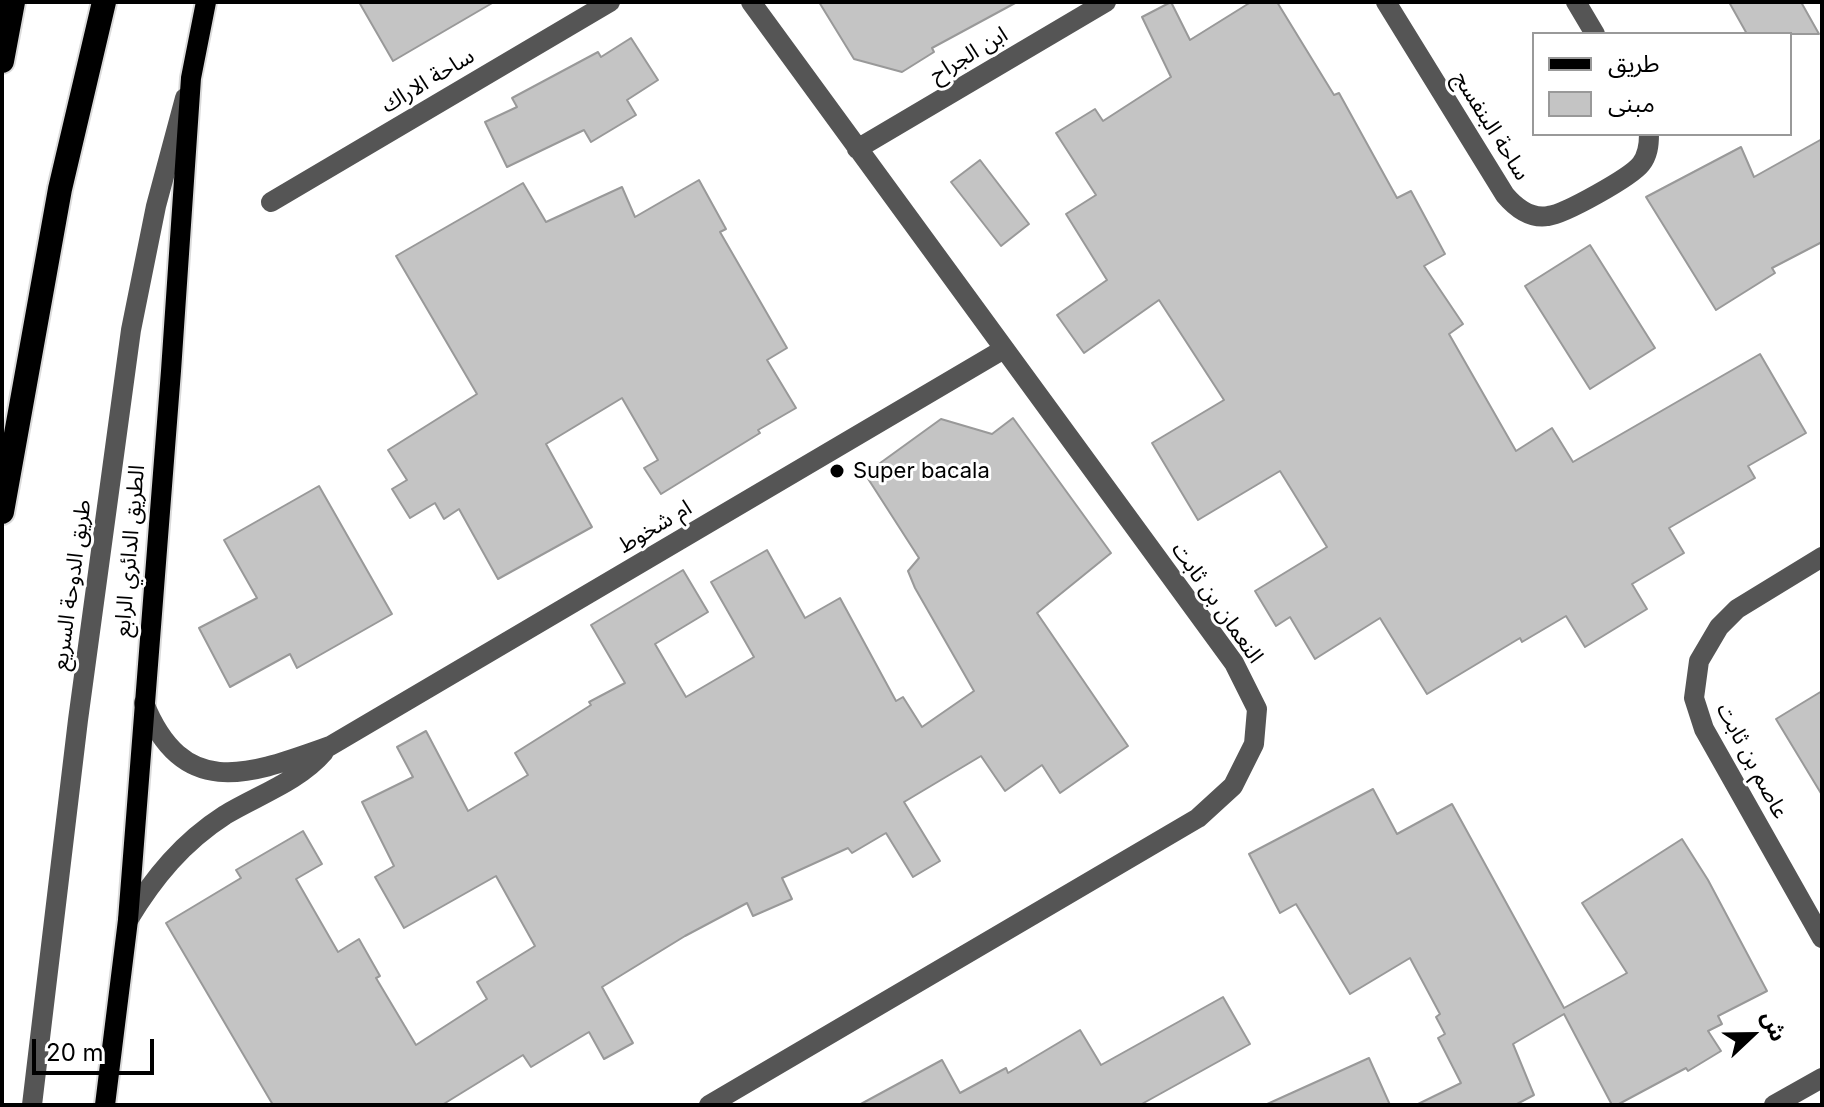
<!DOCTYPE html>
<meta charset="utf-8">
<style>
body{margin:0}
#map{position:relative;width:1824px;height:1107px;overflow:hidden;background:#fff;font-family:Inter,"Noto Sans Arabic",sans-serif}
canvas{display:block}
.frame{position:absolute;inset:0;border:4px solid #000;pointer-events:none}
.legend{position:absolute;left:1532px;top:32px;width:260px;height:104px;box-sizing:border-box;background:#fff;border:2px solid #999;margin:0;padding:10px 14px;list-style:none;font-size:24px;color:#000}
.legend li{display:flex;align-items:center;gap:16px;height:40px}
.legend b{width:40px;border:2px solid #999}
.north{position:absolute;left:1712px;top:995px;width:80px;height:80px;-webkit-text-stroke:6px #fff;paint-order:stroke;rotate:68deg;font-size:22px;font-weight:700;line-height:32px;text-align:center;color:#000}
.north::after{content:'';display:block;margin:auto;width:28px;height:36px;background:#000;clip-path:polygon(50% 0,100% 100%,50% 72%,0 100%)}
.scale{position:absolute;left:32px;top:1039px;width:122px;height:36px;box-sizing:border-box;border:4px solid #000;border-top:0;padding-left:10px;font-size:24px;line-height:28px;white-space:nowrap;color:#000;-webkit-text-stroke:6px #fff;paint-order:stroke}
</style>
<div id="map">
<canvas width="1824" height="1107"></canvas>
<div class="frame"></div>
<ul class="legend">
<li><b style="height:10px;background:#000"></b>طريق</li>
<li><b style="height:22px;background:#c4c4c4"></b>مبنى</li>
</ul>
<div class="north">ش</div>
<div class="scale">20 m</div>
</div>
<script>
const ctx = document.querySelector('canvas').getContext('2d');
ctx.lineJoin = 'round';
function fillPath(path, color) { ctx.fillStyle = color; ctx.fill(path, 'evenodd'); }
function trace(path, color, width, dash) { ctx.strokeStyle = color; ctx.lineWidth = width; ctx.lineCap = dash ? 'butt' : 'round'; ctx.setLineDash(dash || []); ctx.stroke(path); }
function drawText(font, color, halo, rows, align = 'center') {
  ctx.font = font + ' Inter,"Noto Sans Arabic",sans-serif'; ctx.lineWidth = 6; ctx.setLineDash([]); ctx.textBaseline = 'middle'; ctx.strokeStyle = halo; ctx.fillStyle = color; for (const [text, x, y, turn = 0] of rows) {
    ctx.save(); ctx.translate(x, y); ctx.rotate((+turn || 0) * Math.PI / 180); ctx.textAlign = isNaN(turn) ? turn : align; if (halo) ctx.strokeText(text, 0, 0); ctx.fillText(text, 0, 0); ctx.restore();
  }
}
const building = new Path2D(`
 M359,2h135l-101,59z
 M819,2h198l-85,46 2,4 -32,20 -48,-13z
 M1171,2l19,38 61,-38h26l57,93 5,-2 58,105 14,-7 34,63 -21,12 39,58 -14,10 67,117 36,-23 21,34 187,-108 46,79 -58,33 7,12 -86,50 15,25 -52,31 15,25 -62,38 -19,-31 -44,26 -2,-4 -93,56 -47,-76 -65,41 -25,-42 -14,9 -21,-35 72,-44 -47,-76 -82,49 -46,-77 72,-43 -65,-100 -75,53 -27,-38 50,-35 -41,-66 30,-19 -40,-62 39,-24 8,12 68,-44 -29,-60z
 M1729,2h72l18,32h-72z
 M631,38l27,42 -31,20 9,15 -45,27 -7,-12 -77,37 -22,-45 32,-15 -5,-9 86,-46 3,5z
 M1822,139v103l-50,26 3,5 -59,37 -70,-113 95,-50 13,30z
 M980,160l49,64 -28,22 -50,-64z
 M699,180l27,49 -6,3 67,116 -20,12 29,48 -38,22 2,3 -99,61 -17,-26 14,-8 -36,-62 -76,46 46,83 -94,52 -39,-70 -15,10 -9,-16 -25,15 -18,-29 15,-9 -19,-30 89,-56 -81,-138 127,-73 23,39 76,-35 13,30z
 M1590,245l65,103 -65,41 -65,-103z
 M1013,418l98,135 -74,60 91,133 -68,47 -18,-28 -37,26 -24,-35 -77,46 36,59 -27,16 -27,-44 -34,20 -4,-5 -66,30 10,21 -39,17 -6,-13 -62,33 -83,51 31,56 -29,16 -15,-27 -58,35 -8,-12 -81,50h-169l-107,-182 75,-45 -5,-8 67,-39 19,33 -26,15 42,73 21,-13 21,37 -4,2 40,67 71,-46 -10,-17 58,-36 -39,-70 -92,52 -29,-51 19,-11 -32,-64 51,-25 -16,-30 29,-16 42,80 60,-36 -13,-22 76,-48 -2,-3 36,-19 -34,-58 92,-55 25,42 -53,32 31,53 68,-40 -43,-75 56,-32 38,68 35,-20 56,103 7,-4 19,30 52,-36 -59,-103 -7,-17 11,-13 -54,-84 76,-55 51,15z
 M319,486l73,128 -95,54 -7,-14 -60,33 -31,-59 58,-30 -33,-58z
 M1822,691v104l-46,-76z
 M1373,789l24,45 55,-30 112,204 63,-35 -45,-70 100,-64 26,41 59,111 -49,25 4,8 -14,7 13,20 -33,20 -2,-3 -69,37h-5l-48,-91 -51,30 21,51 -19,10h-99l45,-22 -23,-45 7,-4 -9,-17 4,-3 -30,-56 -60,36 -54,-90 -16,9 -31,-59z
 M1223,997l27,47 -110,61h-281l83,-45 18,33 46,-25 2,5 72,-43 21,35z
 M1369,1058l21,47h-125z`);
fillPath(building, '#c4c4c4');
trace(building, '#999', 2);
const major = new Path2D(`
 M105,1105l23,-185 43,-549 20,-293 15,-76`);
const highway = new Path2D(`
 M2,61l11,-59
 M2,512l58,-323 44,-187`);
trace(major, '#dbdbdb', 24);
trace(highway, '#dbdbdb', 28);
trace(new Path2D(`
 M1386,2l119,193c11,13 25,24 43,21 17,-2 83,-39 93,-52 7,-9 8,-19 8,-30
 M1576,2l19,32
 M857,149l249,-147
 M271,202l339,-200
 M1822,557l-85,52 -18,18 -20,34 -5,37 10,31 118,209
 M144,703c40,99 107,71 186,43l674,-397
 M128,920c26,-43 55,-78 97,-105 33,-20 73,-33 99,-63
 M32,1105l46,-385 53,-390 25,-124 29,-108
 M709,1105l489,-287 35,-32 21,-42 3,-35 -23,-46 -483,-661
 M1774,1105l48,-27`), '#555', 20);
trace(major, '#000', 20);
trace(highway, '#000', 24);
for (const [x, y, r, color] of [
 [837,471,8,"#000"]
]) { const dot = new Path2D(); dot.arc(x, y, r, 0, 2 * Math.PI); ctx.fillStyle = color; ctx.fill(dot); trace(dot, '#fff', 3); }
drawText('22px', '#000', '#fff', [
 ["ابن الجراح",969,55,-31],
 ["ساحة الاراك",428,81,-31],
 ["ساحة البنفسج",1491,126,58],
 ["ام شخوط",655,527,-31],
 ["الطريق الدائري الرابع",130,551,-85],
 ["طريق الدوحة السريع",72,585,-82],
 ["النعمان بن ثابت",1217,603,55],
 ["عاصم بن ثابت",1752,761,62]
]);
drawText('22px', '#000', '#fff', [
 ["Super bacala",853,471]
], 'left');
</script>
